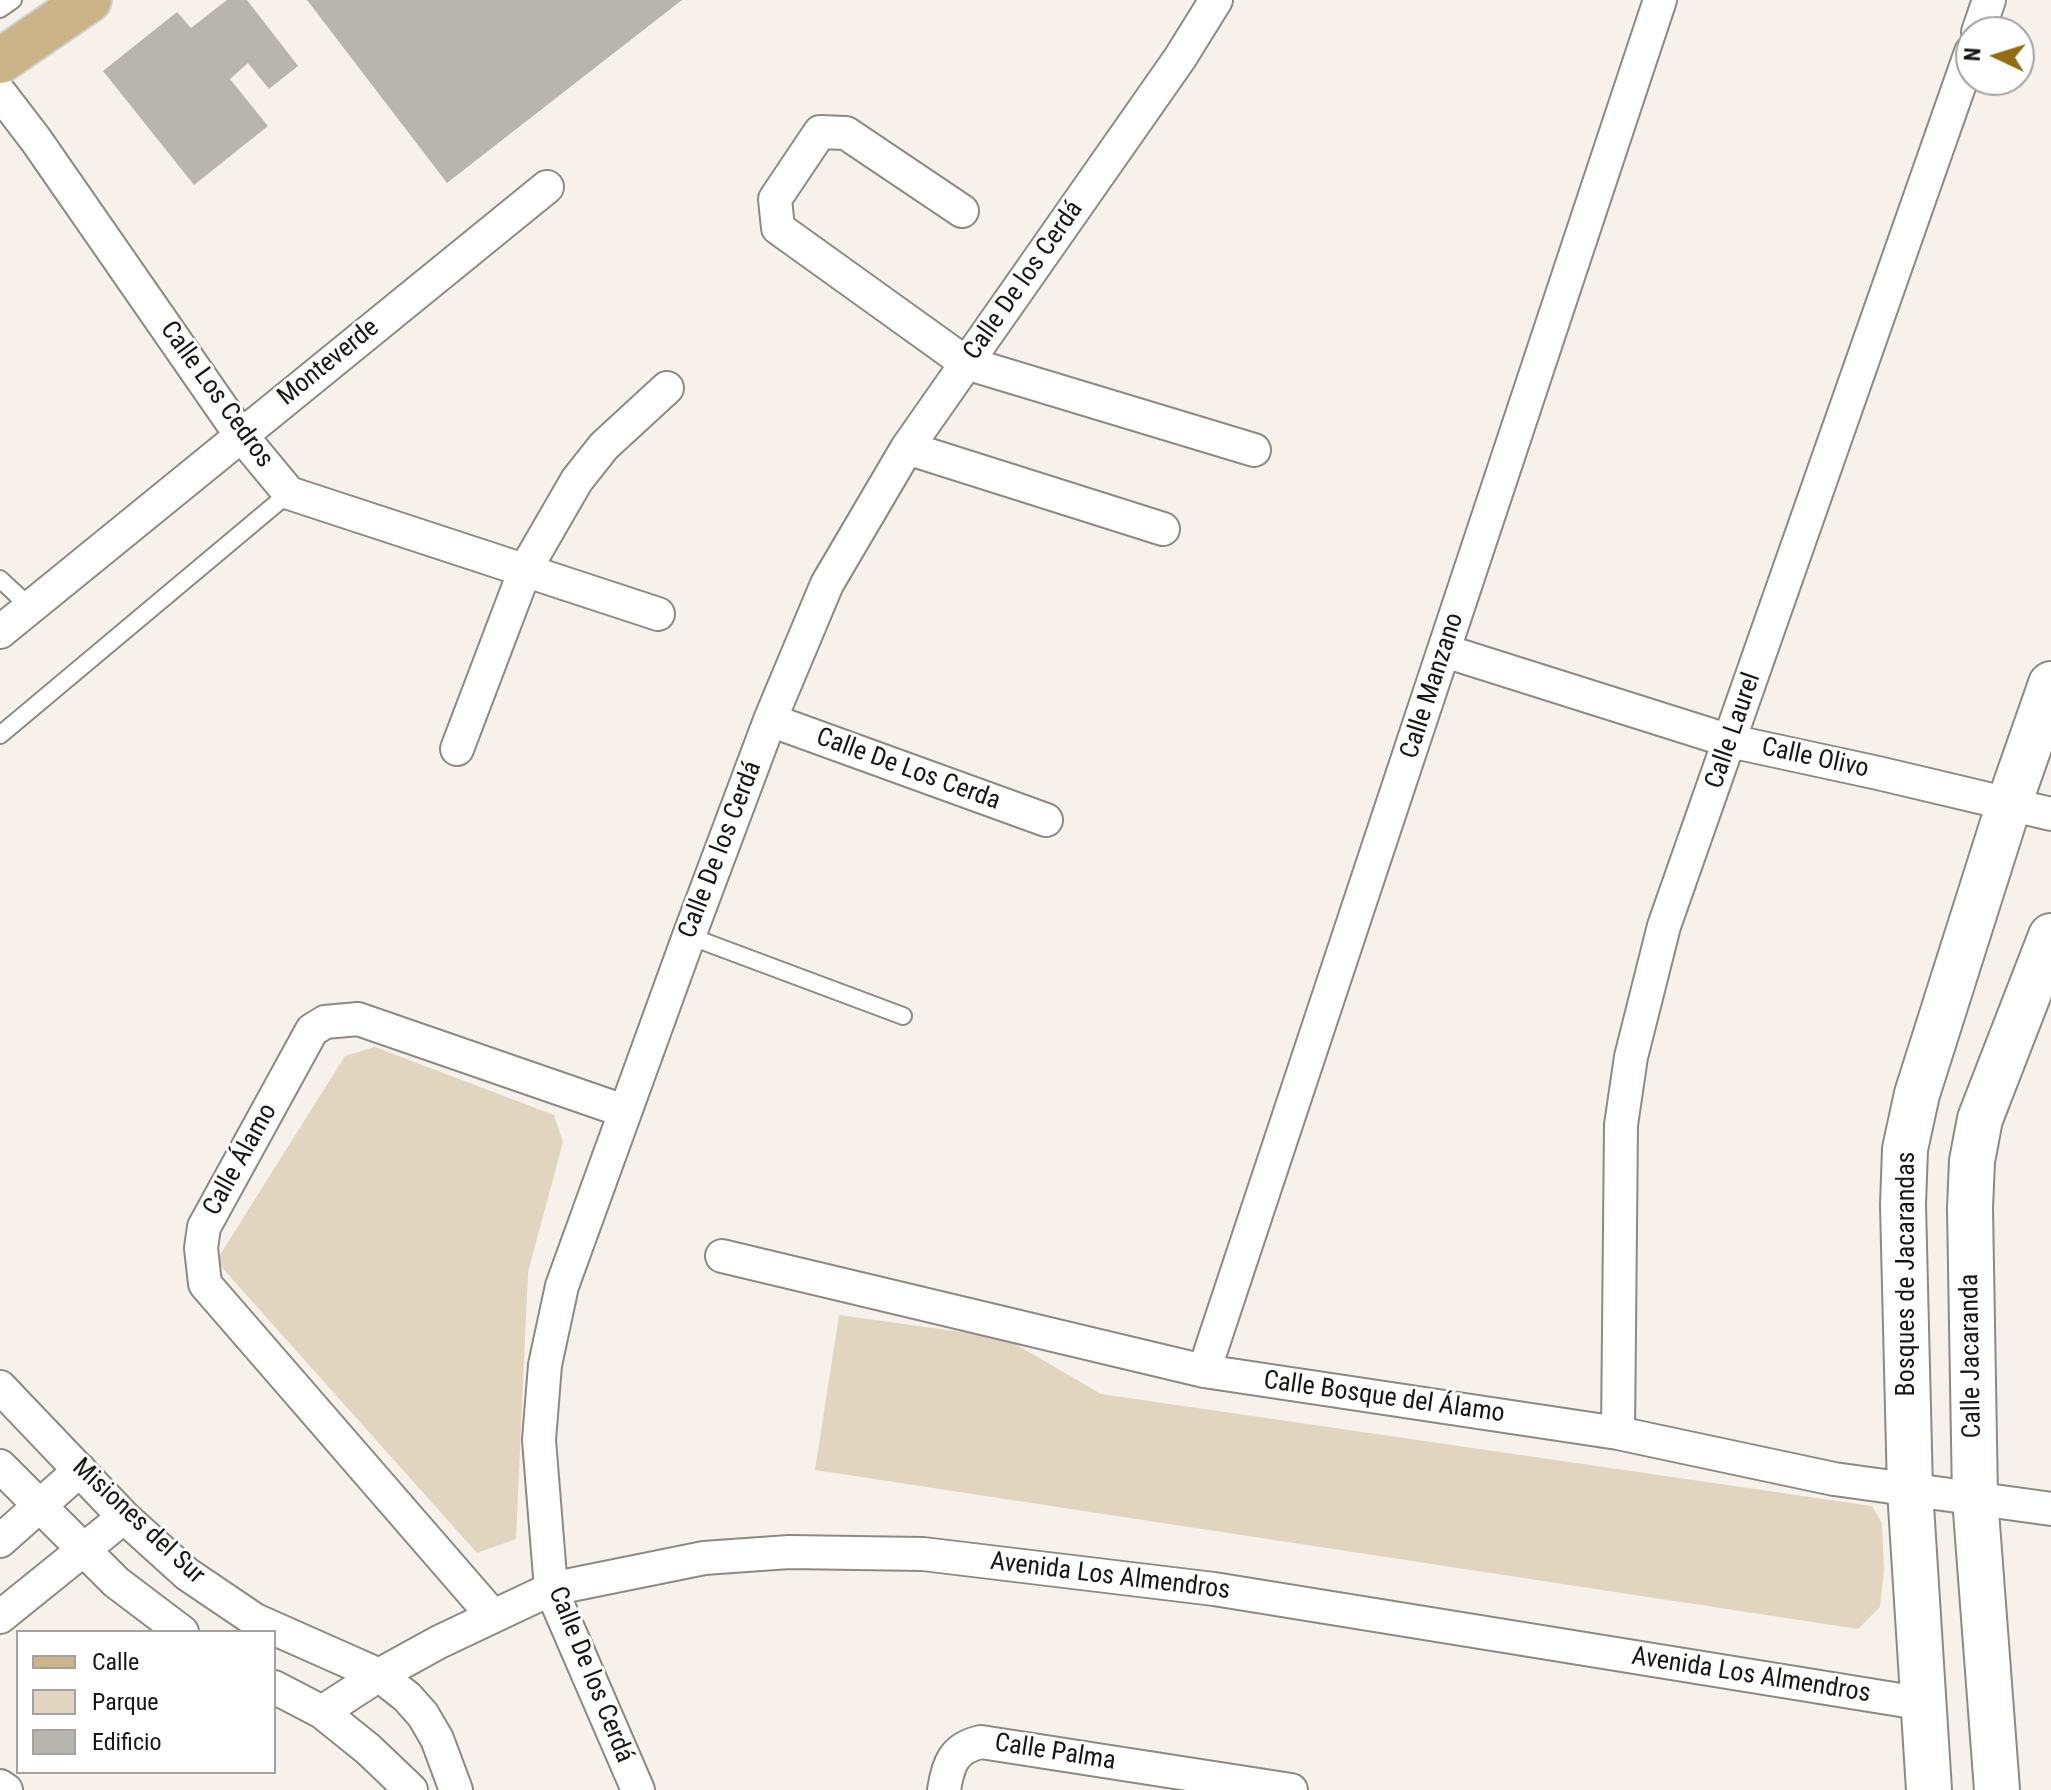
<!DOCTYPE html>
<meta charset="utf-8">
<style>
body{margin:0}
#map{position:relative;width:2051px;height:1790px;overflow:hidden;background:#f6f2eb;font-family:"Roboto Condensed",sans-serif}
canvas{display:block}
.legend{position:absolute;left:16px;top:1630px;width:260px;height:144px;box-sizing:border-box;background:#fff;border:2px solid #a3a2a1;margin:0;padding:10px 14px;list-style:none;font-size:24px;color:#191715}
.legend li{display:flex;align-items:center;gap:16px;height:40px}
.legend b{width:40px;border:2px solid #a3a2a1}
.north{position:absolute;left:1955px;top:16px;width:80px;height:80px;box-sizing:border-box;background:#fff;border:2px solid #a3a2a1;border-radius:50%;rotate:274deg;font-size:22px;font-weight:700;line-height:32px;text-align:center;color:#191715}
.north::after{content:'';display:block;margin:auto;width:28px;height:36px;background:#926b13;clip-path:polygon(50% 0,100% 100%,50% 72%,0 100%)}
</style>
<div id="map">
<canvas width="2051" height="1790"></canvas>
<ul class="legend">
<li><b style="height:10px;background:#cbb588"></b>Calle</li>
<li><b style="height:22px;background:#e2d5c0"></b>Parque</li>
<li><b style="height:22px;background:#b8b4ae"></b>Edificio</li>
</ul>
<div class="north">N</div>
</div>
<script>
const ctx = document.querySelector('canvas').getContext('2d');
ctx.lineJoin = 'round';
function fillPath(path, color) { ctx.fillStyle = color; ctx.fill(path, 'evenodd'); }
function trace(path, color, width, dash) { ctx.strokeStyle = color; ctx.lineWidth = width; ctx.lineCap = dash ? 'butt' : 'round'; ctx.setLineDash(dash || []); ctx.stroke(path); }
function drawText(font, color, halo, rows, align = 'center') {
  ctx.font = font + ' "Roboto Condensed",sans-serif'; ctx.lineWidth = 6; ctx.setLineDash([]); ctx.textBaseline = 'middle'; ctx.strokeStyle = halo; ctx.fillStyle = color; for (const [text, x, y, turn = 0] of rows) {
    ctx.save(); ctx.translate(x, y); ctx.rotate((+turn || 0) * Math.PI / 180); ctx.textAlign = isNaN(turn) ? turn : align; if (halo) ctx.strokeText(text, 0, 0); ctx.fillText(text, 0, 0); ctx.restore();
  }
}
fillPath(new Path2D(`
 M375,1047l179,68 9,27 -35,130 -12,267 -39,14 -261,-292 129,-205z
 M839,1315l166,23 96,56 771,112 10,17 2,47 -4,37 -22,22 -1043,-159z`), '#e2d5c0');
fillPath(new Path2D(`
 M227,0h20l51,66 -29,23 -21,-26 -18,16 38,47 -74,59 -91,-114 74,-59 14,16z
 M307,0h375l-235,183z`), '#b8b4ae');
const lane = new Path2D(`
 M0,9l13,-9
 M0,579l30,28
 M0,735l289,-242
 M689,936l214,80`);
const street = new Path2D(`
 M1978,32l11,-32
 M0,93l36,47 204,294 49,59 369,121
 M962,211l-116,-78 -26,-1 -45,67 3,29 188,135 288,87
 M907,448l256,81
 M0,632l547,-445
 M1445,651l285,90 148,32 173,41
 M770,720l276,100
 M457,749l68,-179 52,-90 27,-34 63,-58
 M722,1256l482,115 414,62 216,46 217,30
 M1204,1371l456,-1371
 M0,1387l124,130 63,57 68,46 124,55 28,22 16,18 14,24 19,51
 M1618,1433l3,-308 10,-68 33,-131 307,-874
 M0,1466l116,116 66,50
 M0,1541l80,-71
 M493,1616l-288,-332 -4,-36 3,-21 108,-197 13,-8 33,-3 266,92
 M0,1617l124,-100
 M274,1687l48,25 46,37 43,41
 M322,1712l57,-37 60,-33 112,-53 153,-31 85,-6 134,2 291,35 711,115
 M0,1786l6,4
 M638,1790l-87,-201 -12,-149 6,-75 17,-79 127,-350 81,-216 57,-136 80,-136 273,-390 36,-58
 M944,1790c4,-25 9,-42 37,-48l310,48`);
const secondary = new Path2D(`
 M1929,1790l-19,-300 -7,-285 2,-56 12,-55 92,-290 42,-120
 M1997,1790l-22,-292 -5,-290 2,-47 8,-42 71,-183`);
const primary = new Path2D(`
 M0,61l89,-61`);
trace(lane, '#8d8983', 20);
trace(street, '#8d8983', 36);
trace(secondary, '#8d8983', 48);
trace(primary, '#d1d1d0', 48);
trace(lane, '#fff', 16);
trace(street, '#fff', 32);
trace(secondary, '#fff', 44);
trace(primary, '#cbb588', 44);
drawText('26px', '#191715', '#fff', [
 ["Calle De los Cerdá",1024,281,-55],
 ["Monteverde",329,363,-39],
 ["Calle Los Cedros",216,395,54],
 ["Calle Manzano",1433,686,-72],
 ["Calle Laurel",1734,731,-71],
 ["Calle Olivo",1815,759,12],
 ["Calle De Los Cerda",908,770,20],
 ["Calle De los Cerdá",721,850,-69],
 ["Calle Álamo",241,1160,-61],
 ["Bosques de Jacarandas",1907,1274,-90],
 ["Calle Jacaranda",1972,1356,-91],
 ["Calle Bosque del Álamo",1384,1398,8],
 ["Misiones del Sur",138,1522,43],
 ["Avenida Los Almendros",1110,1577,7],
 ["Calle De los Cerdá",590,1675,68],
 ["Avenida Los Almendros",1751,1676,9],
 ["Calle Palma",1055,1753,9]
]);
</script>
